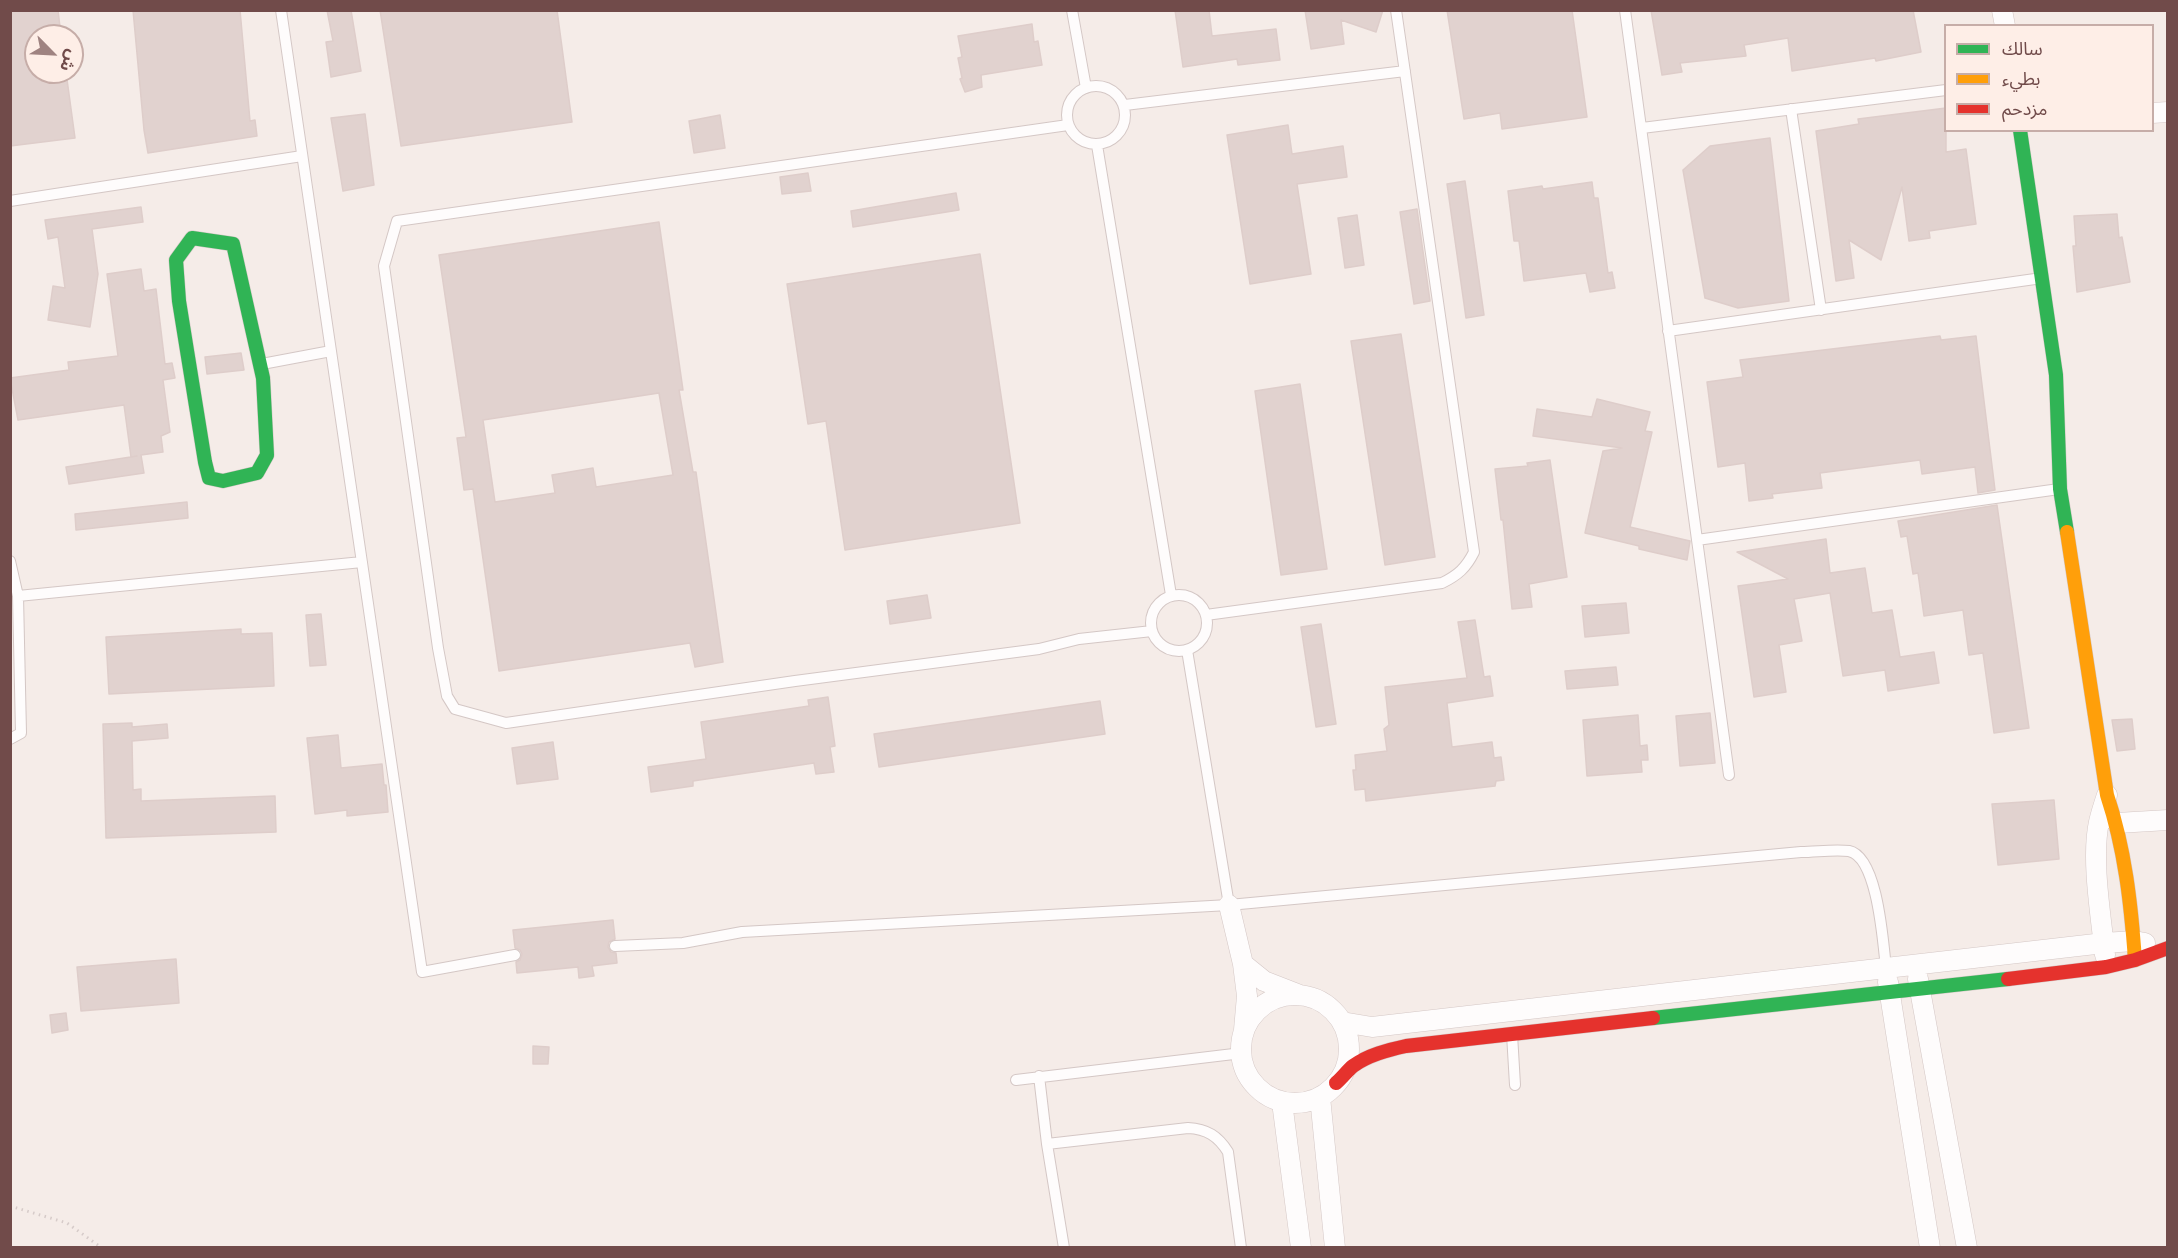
<!DOCTYPE html>
<meta charset="utf-8">
<style>
body{margin:0}
#map{position:relative;width:2178px;height:1258px;overflow:hidden;background:#f5ece8;font-family:"Source Sans 3","Noto Sans Arabic",sans-serif}
canvas{display:block}
.frame{position:absolute;inset:0;border:12px solid #714b4a;pointer-events:none}
.legend{position:absolute;left:1944px;top:24px;width:210px;height:108px;box-sizing:border-box;background:#feeee7;border:2px solid #c6ada8;margin:0;padding:8px 10px;list-style:none;font-size:18px;color:#714b4a}
.legend li{display:flex;align-items:center;gap:12px;height:30px}
.legend b{width:30px;border:2px solid #c6ada8}
.north{position:absolute;left:24px;top:24px;width:60px;height:60px;box-sizing:border-box;background:#feeee7;border:2px solid #c6ada8;border-radius:50%;rotate:114deg;font-size:16px;font-weight:700;line-height:24px;text-align:center;color:#714b4a}
.north::after{content:'';display:block;margin:auto;width:21px;height:27px;background:#9f8381;clip-path:polygon(50% 0,100% 100%,50% 72%,0 100%)}
</style>
<div id="map">
<canvas width="2178" height="1258"></canvas>
<div class="frame"></div>
<ul class="legend">
<li><b style="height:8px;background:#30b455"></b>سالك</li>
<li><b style="height:8px;background:#ff9f0a"></b>بطيء</li>
<li><b style="height:8px;background:#e5322d"></b>مزدحم</li>
</ul>
<div class="north">ش</div>
</div>
<script>
const ctx = document.querySelector('canvas').getContext('2d');
ctx.lineJoin = 'round';
function fillPath(path, color) { ctx.fillStyle = color; ctx.fill(path, 'evenodd'); }
function trace(path, color, width, dash) { ctx.strokeStyle = color; ctx.lineWidth = width; ctx.lineCap = dash ? 'butt' : 'round'; ctx.setLineDash(dash || []); ctx.stroke(path); }
const building = new Path2D(`
 M10,10h48l3,26h-25v36h30l9,66 -65,8z
 M133,10h107l10,111 5,-1 2,16 -109,17 -4,-23z
 M327,10h24l10,61 -30,6 -5,-35 7,-1z
 M380,10h177l15,112 -171,24z
 M1175,10h34l3,26 64,-7 4,31 -42,5 -1,-6 -54,8z
 M1305,10h78l-7,22 -35,-12 3,24 -33,5z
 M1447,10h125l15,107 -85,12 -2,-16 -36,6z
 M1651,10h262l8,42 -45,9 -1,-3 -83,13 -4,-33 -44,7 2,11 -66,7 2,9 -20,3z
 M1032,24l2,18 4,-1 4,24 -61,10 1,12 -17,5 -5,-13 2,-1 -4,-20 4,-1 -4,-21z
 M1946,108v44l20,-3 10,75 -47,7 1,7 -21,3 -7,-54 -21,73 -32,-20 5,38 -18,3 -20,-150 43,-7 -1,-5z
 M365,114l9,71 -31,6 -12,-73z
 M720,115l5,33 -31,5 -5,-32z
 M1288,125l4,29 51,-8 4,31 -50,7 14,90 -61,10 -23,-149z
 M1770,138l19,163 -51,7 -33,-10 -22,-128 27,-24z
 M808,173l3,18 -29,3 -2,-17z
 M1465,181l19,134 -18,3 -19,-134z
 M1592,182l2,16h4l10,75 4,-1 3,16 -25,4 -4,-19 -62,8 -5,-40h-5l-6,-50 34,-5 1,3z
 M956,193l3,17 -106,17 -2,-16z
 M141,207l2,15 -51,7 6,45 -8,53 -42,-7 5,-34 12,2 -7,-51 -10,2 -3,-19z
 M1417,209l13,92 -16,3 -14,-92z
 M2117,214l2,24 3,-1 8,45 -53,10 -4,-46h3l-2,-30z
 M1357,215l7,50 -19,3 -7,-50z
 M659,222l24,168h-4l14,82h3l27,190 -28,5 -5,-24 -191,28 -26,-182 -9,1 -7,-52 9,-1 -27,-182zM659,393l14,82 -77,12 -3,-19 -41,7 3,18 -60,9 -12,-82z
 M980,254l40,269 -175,27 -19,-129 -18,3 -21,-140z
 M141,269l3,22 12,-2 9,75 7,-1 3,15 -12,2 7,52 -9,4 2,16 -22,3 3,18 -75,11 -3,-17 71,-11 -6,1 -7,-52 -106,15 -8,-42 59,-8 -1,-8 50,-6 -11,-82z
 M1401,334l34,223 -50,8 -34,-224z
 M1940,336l1,4 35,-4 19,154 -17,3 -3,-26 -53,7 -2,-14 -100,13 2,15 -50,6 1,4 -24,3 -4,-38 -27,4 -11,-85 36,-5 -3,-17z
 M241,353l3,17 -37,4 -2,-17z
 M1300,384l27,185 -46,6 -26,-184z
 M1597,399l53,13 -5,19 7,1 -22,95 60,14 -3,19 -48,-11v-3l-54,-13 18,-82 19,-3 -89,-12 4,-27 55,8z
 M1550,460l17,117 -38,7 3,23 -20,2 -9,-89h-2l-6,-51 33,-3 -1,-3z
 M187,502l1,16 -112,12 -1,-16z
 M1997,505l32,223 -35,5 -11,-80 -14,2 -6,-45 -39,6 -6,-43 -5,1 -6,-38 -6,1 -3,-16z
 M1826,539l4,34 35,-5 7,45 20,-3 8,47 34,-5 5,31 -51,8 -3,-21 -42,6 -13,-83 -36,6 8,42 -23,4 7,47 -32,5 -16,-111 50,-7 -51,-27z
 M927,595l4,23 -41,6 -3,-23z
 M1626,603l3,30 -44,4 -3,-31z
 M321,614l5,51 -16,1 -4,-51z
 M1475,620l9,57 6,-1 3,20 -46,7 5,44 40,-5 2,16 7,-1 3,23 -8,1 -1,5 -129,15 -1,-12 -10,1 -2,-20h3l-1,-15 32,-4 -3,-22 5,-4 -4,-38 82,-9 -9,-56z
 M1321,624l15,100 -20,3 -15,-100z
 M241,629v5l31,-1 2,53 -165,8 -3,-57z
 M1616,667l2,18 -51,4 -2,-18z
 M828,697l7,49 -5,1 4,25 -18,2 -2,-11 -121,18v5l-42,6 -3,-25 58,-8 -5,-37 108,-16 -1,-6z
 M1100,701l5,33 -226,33 -5,-33z
 M1710,713l5,50 -35,3 -4,-50z
 M1638,715l2,31 7,-1 1,15h-7l1,12 -55,4 -4,-56z
 M2132,719l3,30 -18,2 -5,-31z
 M132,723v4l35,-3 1,14 -36,3 1,49 8,-1v12l134,-5 1,36 -170,6 -3,-114z
 M338,735l3,33 41,-4 2,21h2l2,27 -41,4v-6l-32,4 -8,-76z
 M553,742l5,37 -41,5 -5,-36z
 M2054,800l5,59 -61,6 -6,-61z
 M613,920l2,19 -6,3 -1,5 3,5 5,1 1,10 -25,3 2,10 -15,2 -1,-11 -61,6 -1,-11 4,-2 2,-6 -2,-4 -5,-2 -2,-18z
 M176,959l3,44 -98,8 -4,-44z
 M66,1013l2,17 -16,3 -2,-18z
 M533,1046l16,1 -1,17h-15z`);
fillPath(building, '#e1d2cf');
trace(building, '#decdca', 1.5);
const lane = new Path2D(`
 M281,10l141,962 93,-17
 M1072,10l14,78
 M1625,10l104,765
 M1067 115a29 29 0 1 1 58 0a29 29 0 1 1-58 0Z
 M1125,105l280,-34
 M1791,109l30,201
 M1068,125l-671,96 -13,45 54,382 9,48 8,13 51,14 289,-42 244,-32 40,-10 73,-8
 M1642,128l304,-38
 M1097,145l74,450
 M10,201l292,-45
 M1668,331l374,-53
 M262,364l69,-13
 M1697,540l362,-51
 M10,561l8,35 3,137 -11,6
 M1151 623a28 28 0 1 1 56 0a28 28 0 1 1-56 0Z
 M18,596l344,-34
 M1206,615l236,-32c16,-8 24,-15 32,-31l-78,-542
 M1187,650l42,255
 M615,946l68,-3 59,-11 487,-27 572,-53c15,0 33,-3 48,-1 29,6 34,92 37,117
 M1512,1034l3,51
 M1039,1076l8,68 17,104
 M1016,1080l226,-27
 M1047,1144l141,-16c19,1 30,8 40,24l13,96`);
const street = new Path2D(`
 M2002,10l3,16
 M2152,113l16,-1
 M2117,823l51,-3
 M1229,905l14,59 4,32 -3,34
 M2105,955c-4,-38 -14,-97 -6,-133 2,-9 5,-18 8,-27
 M1243,964l21,17 36,14
 M1918,979l49,269
 M1888,982l42,266
 M1241 1049a54 54 0 1 1 108 0a54 54 0 1 1-108 0Z
 M1342,1022l30,5 732,-84 30,-2 11,2
 M1320,1097l15,151
 M1282,1102l19,146`);
const fast = new Path2D(`
 M2020,130l36,245 4,114 7,43
 M192,238l41,6 30,134 4,77 -10,18 -34,8 -14,-3 -4,-16 -26,-161 -3,-41z
 M1653,1018l355,-39`);
const slow = new Path2D(`
 M2067,532l40,263c18,54 24,109 28,165`);
const jam = new Path2D(`
 M2008,979l98,-12 29,-7 33,-12
 M1336,1083c6,-5 11,-12 17,-17 15,-11 35,-16 53,-20l247,-28`);
trace(lane, '#d4c7c5', 12);
trace(street, '#d4c7c5', 21);
trace(fast, '#d5c8c6', 15);
trace(slow, '#d5c8c6', 15);
trace(jam, '#d5c8c6', 15);
trace(new Path2D(`
 M10,1206l57,17 35,25`), '#d6cbc9', 3, [1.5, 4.5]);
trace(lane, '#fefcfc', 10);
trace(street, '#fefcfc', 20);
trace(fast, '#30b455', 14);
trace(slow, '#ff9f0a', 14);
trace(jam, '#e5322d', 14);
</script>
